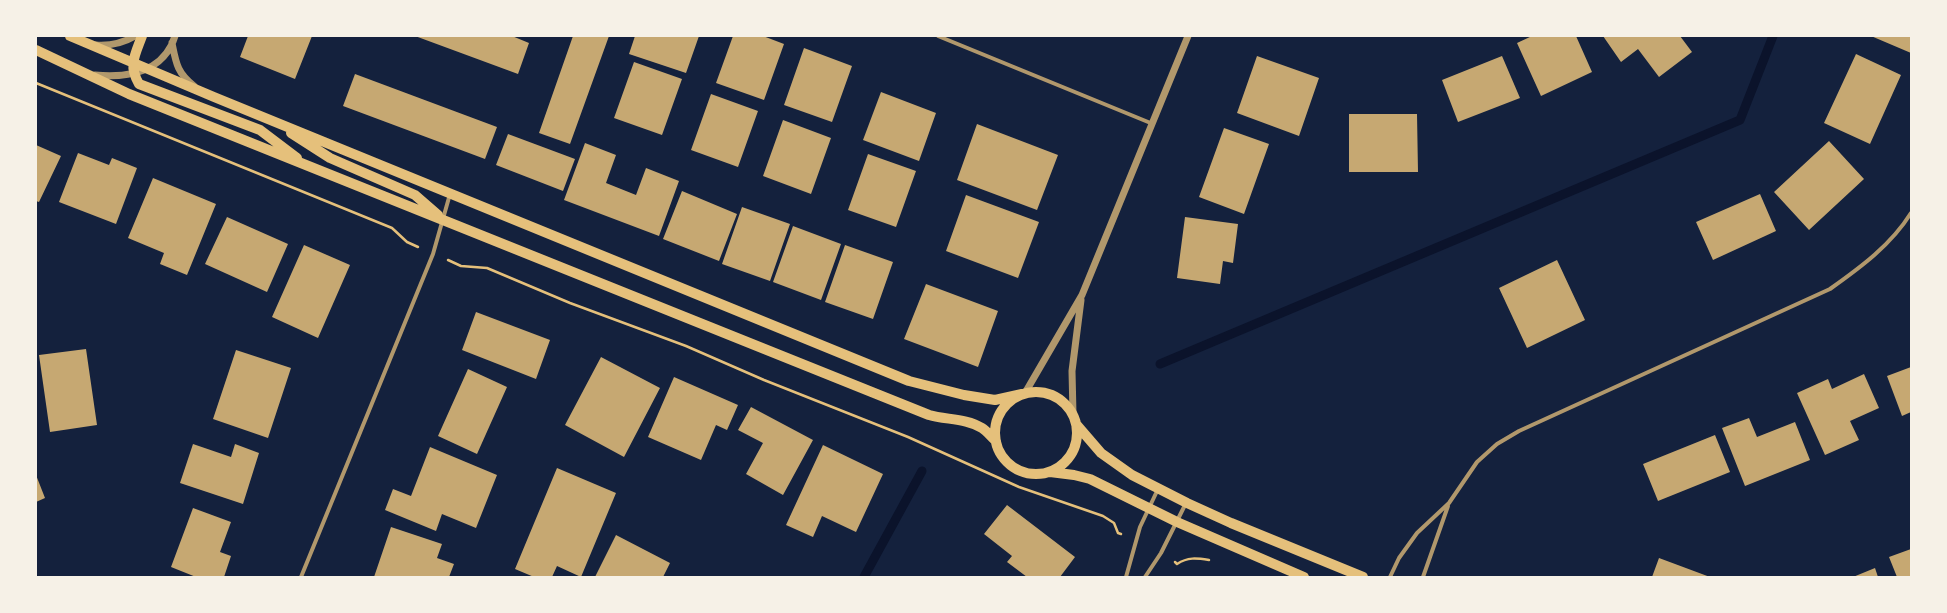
<!DOCTYPE html>
<style>
body{margin:0}
#map{position:relative;width:1947px;height:613px;overflow:hidden;background:#14213d;font-family:Quicksand,sans-serif}
canvas{display:block}
.frame{position:absolute;inset:0;border:37px solid #f6f1e7;pointer-events:none}
</style>
<div id="map">
<canvas width="1947" height="613"></canvas>
<div class="frame"></div>
</div>
<script>
const ctx = document.querySelector('canvas').getContext('2d');
ctx.lineJoin = 'round';
function trace(path, color, width, dash) { ctx.strokeStyle = color; ctx.lineWidth = width; ctx.lineCap = dash ? 'butt' : 'round'; ctx.setLineDash(dash || []); ctx.stroke(path); }
function fillPath(path, color) { ctx.fillStyle = color; ctx.fill(path, 'evenodd'); }
trace(new Path2D(`
 M1160,364l580,-244 33,-84
 M864,577l58,-106`), '#0b132b', 9);
fillPath(new Path2D(`
 M248,36h64l-17,43 -55,-22z
 M415,36h97l17,7 -11,31z
 M573,36h36l-39,108 -31,-11z
 M635,36h64l-13,37 -57,-19z
 M733,36h30l21,8 -20,56 -48,-17z
 M1532,36h44l16,36 -51,24 -24,-53z
 M1603,36h77l12,16 -33,25 -21,-28 -17,13z
 M1871,36h40v17z
 M804,48l48,18 -20,56 -48,-17z
 M1856,54l45,21 -31,69 -46,-21z
 M1257,56l62,22 -20,58 -62,-23z
 M1502,56l18,42 -62,24 -16,-42z
 M634,62l48,17 -20,56 -48,-17z
 M355,74l142,53 -12,32 -142,-53z
 M881,92l55,21 -17,48 -56,-21z
 M711,94l47,17 -20,56 -47,-17z
 M1349,114h68l1,58h-69z
 M783,120l48,18 -20,56 -48,-18z
 M977,124l81,31 -21,55 -80,-30z
 M1224,128l45,16 -25,70 -45,-17z
 M508,134l67,25 -12,32 -67,-26z
 M1829,141l35,38 -55,51 -35,-38z
 M585,143l31,12 -10,28 30,12 10,-27 33,13 -20,55 -95,-36z
 M36,145l25,11 -22,46 -3,-1z
 M78,153l31,12 3,-7 25,10 -21,56 -57,-22z
 M868,154l48,17 -20,56 -48,-17z
 M153,178l63,26 -29,71 -27,-11 4,-11 -36,-15z
 M682,191l55,23 -18,47 -56,-22z
 M1760,194l16,37 -63,29 -17,-38z
 M966,195l73,27 -21,56 -72,-27z
 M742,207l48,17 -20,57 -48,-17z
 M227,217l61,27 -21,48 -62,-28z
 M1185,217l53,7 -5,39 -10,-2 -3,23 -43,-6z
 M793,226l48,18 -20,56 -48,-18z
 M304,245l46,20 -32,73 -46,-21z
 M845,245l48,17 -20,57 -48,-17z
 M1557,260l28,60 -58,28 -28,-60z
 M926,284l72,27 -20,56 -74,-28z
 M476,312l74,28 -14,39 -74,-29z
 M86,349l11,76 -47,7 -11,-77z
 M236,350l55,18 -23,70 -55,-19z
 M601,357l59,31 -36,69 -59,-32z
 M1911,367v45l-9,4 -15,-40z
 M468,369l39,18 -30,67 -39,-18z
 M1864,374l15,34 -29,13 9,19 -34,15 -28,-62 31,-14 4,10z
 M674,377l64,28 -11,25 -11,-5 -15,35 -53,-23z
 M751,407l62,33 -30,55 -37,-21 17,-31 -25,-13z
 M1749,418l8,19 38,-15 15,38 -65,26 -23,-58z
 M1715,435l15,37 -72,29 -15,-37z
 M193,444l38,13 4,-13 24,9 -16,51 -63,-21z
 M823,445l60,29 -27,58 -34,-16 -9,21 -27,-12z
 M430,447l67,28 -21,53 -34,-14 -6,17 -51,-21 8,-21 18,7z
 M557,468l59,25 -35,84 -24,-11 -5,11h-18l-19,-8z
 M36,475l9,23 -9,4z
 M1007,505l68,52 -15,20h-33l-20,-15 5,-6 -28,-22z
 M193,508l38,14 -11,30 11,4 -7,21h-28l-25,-10z
 M391,527l51,17 -5,14 17,6 -5,13h-75z
 M616,535l54,28 -7,14h-68z
 M1911,549v28h-14l-8,-20z
 M1659,558l51,19h-58z
 M1875,568l3,9h-25z`), '#c6a872');
trace(new Path2D(`
 M36,83l356,145 15,14 11,5
 M448,260l13,6 26,2 83,35 116,43 78,34 144,57 111,50 84,29 11,7 4,10 3,1
 M1175,562l2,2c11,-7 19,-6 32,-4`), '#e5c07b', 2.5);
trace(new Path2D(`
 M938,36l215,88
 M301,577l132,-323 17,-60
 M1126,577l14,-50 18,-38
 M1145,577l16,-24 25,-50
 M1390,577l9,-19 18,-25 32,-30 28,-41 20,-18 22,-13 311,-142c31,-22 61,-44 81,-76
 M1423,577l25,-71`), '#b1986c', 4);
trace(new Path2D(`
 M172,43c4,20 5,30 22,43
 M96,45c14,1 27,-2 39,-9
 M95,75c33,3 69,-3 80,-39
 M1025,393l57,-98 106,-259
 M1073,414l-1,-43 9,-71`), '#b1986c', 7);
trace(new Path2D(`
 M70,36l144,61 695,284 55,14 31,5 27,-6
 M142,36c-7,19 -14,29 -3,48l121,46 37,28
 M36,50l93,44 800,321c17,5 37,3 53,13 5,3 9,9 14,13
 M291,133l39,25 85,37 23,20
 M995 433a41 41 0 1 1 82 0a41 41 0 1 1-82 0Z
 M1076,424l25,29 31,22 55,28 44,20 132,54
 M1050,472l24,3 16,4 87,43 127,55`), '#e5c07b', 10);
</script>
